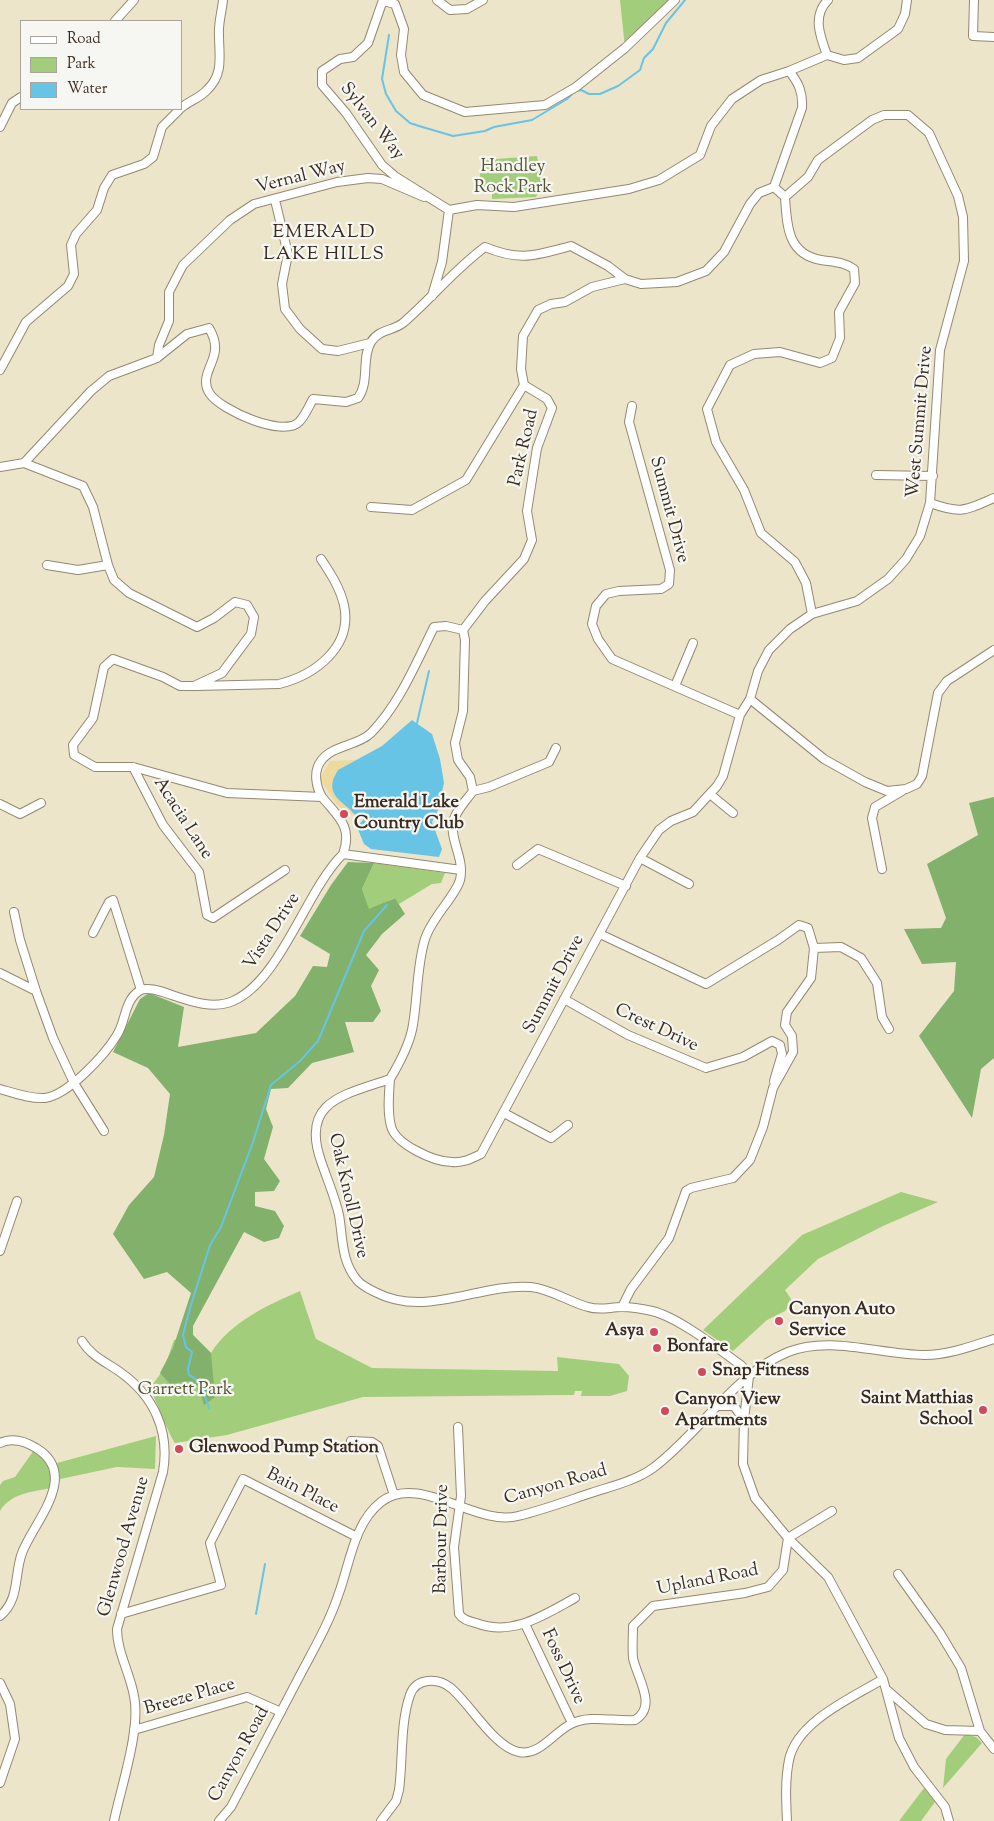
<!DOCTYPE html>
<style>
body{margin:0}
#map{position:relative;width:994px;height:1821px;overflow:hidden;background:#ede5c9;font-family:"Sorts Mill Goudy",serif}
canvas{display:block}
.legend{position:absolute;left:20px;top:20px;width:162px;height:90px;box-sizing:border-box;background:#f6f6f2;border:1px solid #aba49d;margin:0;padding:6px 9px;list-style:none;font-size:15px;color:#3b2a1e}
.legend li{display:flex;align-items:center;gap:10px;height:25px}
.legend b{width:25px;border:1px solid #aba49d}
</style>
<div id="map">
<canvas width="994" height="1821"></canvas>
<ul class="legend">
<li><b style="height:6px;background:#fff"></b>Road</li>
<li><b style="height:14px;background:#a2ce7b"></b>Park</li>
<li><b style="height:14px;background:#67c4e5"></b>Water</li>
</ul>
</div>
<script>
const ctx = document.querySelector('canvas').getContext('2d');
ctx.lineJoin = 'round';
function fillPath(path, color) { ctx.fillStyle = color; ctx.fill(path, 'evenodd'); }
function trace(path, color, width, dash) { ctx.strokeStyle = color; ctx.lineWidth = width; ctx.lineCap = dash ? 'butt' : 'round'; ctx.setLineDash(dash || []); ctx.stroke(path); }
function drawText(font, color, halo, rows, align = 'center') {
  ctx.font = font + ' "Sorts Mill Goudy",serif'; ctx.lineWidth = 4.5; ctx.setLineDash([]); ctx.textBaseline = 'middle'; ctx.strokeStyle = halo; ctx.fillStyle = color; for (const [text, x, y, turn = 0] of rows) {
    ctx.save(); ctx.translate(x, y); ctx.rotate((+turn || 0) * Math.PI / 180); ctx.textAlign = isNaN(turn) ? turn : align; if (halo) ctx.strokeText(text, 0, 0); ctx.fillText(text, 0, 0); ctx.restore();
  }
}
fillPath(new Path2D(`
 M620,0h55l-50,48z
 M537,156l7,35 -6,2 -2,4 -44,2v-8h-13l2,-31z
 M374,863l71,10 -4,10 -9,1 -33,20 -5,-6 -25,12 -7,-21z
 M901,1192l37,10 -55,24 -65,33 -33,31 8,12 -8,9 -18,9 -34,31 -30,-21 99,-95z
 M300,1291l16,48 56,29 186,3 -1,-14 62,7 10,12 -2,15 -17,5h-29l1,-5h-7l-1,4 -211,2 -136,38 -52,8c-4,-4 -21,-46 -25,-55l14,-19 10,-29 19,-5 18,18c19,-31 57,-48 89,-62z
 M156,1436l-1,33 -38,-2 -57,12 -3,-16z
 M34,1450c13,11 18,20 17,38 -19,4 -40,5 -51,23v-26l3,-4 12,-4z
 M965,1734l11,3 6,6 -39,45 3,-29z
 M924,1788l11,14 -14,19h-22z`), '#a2ce7b');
fillPath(new Path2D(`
 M994,797v261l-13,11 -9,49 -53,-82 35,-45 2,-29 -34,2 -18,-35 37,-1 5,-10 -19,-54 51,-29 -9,-32z
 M348,862l26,1 -12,26 7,20 26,-11 10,16 -23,20 -16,21 13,15 -8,16 10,25 -8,11h-28l9,30 -42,11 -24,25 -17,1 -5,20 7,18 -9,32 16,22 -6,10 -19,1v14l20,5 9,15 -5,12 -15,4 -20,-10 -51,94v9l18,18 4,44 -11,8 -6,-19 -9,-5 -19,3 -10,-11 13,-25 18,-55 -24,-21 -23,7 -31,-45 16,-29 25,-28 10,-42 6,-41 -22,-26 -35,-16 27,-53 9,-6 35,14 -6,40 78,-14 39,-37 18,-30 14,1 3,-13 -30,-18 31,-51z`), '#81b16b');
fillPath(new Path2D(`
 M356,760l-18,10c-12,19 2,30 15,41l1,5 -17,-11 -17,-26 10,-18z`), '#eeda9e');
fillPath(new Path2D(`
 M412,720l20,14 8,25 4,24 -6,27 -6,12 10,27 -3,8 -68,-8 -7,-5 -7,-17 6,-7v-5l-2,-2 -6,2c-9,-13 -34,-19 -17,-45l44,-24z`), '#67c4e5');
trace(new Path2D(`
 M389,35l-7,44 4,15 10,17 14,12 9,3 34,10 32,-5 9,-4 38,-7 35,-21 5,-5
 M576,91l5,-1 8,4h11l18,-8 22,-16 4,-12 9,-9 13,-26 19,-23
 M417,723l12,-52
 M199,1381l-10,-6 -1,-6 4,-17 -6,-5 -3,-12 7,-27 20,-63 11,-18 32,-85 18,-57 29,-24 18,-20 46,-110 23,-26
 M204,1386v6
 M205,1397l4,11
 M256,1614l9,-50`), '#67c4e5', 2);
const minor = new Path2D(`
 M383,0l-15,43 -15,14 -13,2 -18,12v14l24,28 36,52 14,12 53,33 -7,52 -10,34
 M437,0l13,10 17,-1 16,-9
 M974,0l-1,36 21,1
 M383,1l12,3 9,25 -3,26 3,17 19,23 42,17 80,-7 31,-18 49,-39 50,-48
 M115,21l19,-21
 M827,55c-7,-19 -15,-39 1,-55
 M789,71l38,-16 17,5 14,-2 40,-29 7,-15 2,-14
 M181,108c8,-7 19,-10 26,-18 17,-16 12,-34 12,-55 -1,-11 3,-24 4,-35
 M0,127l12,-24 9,-6
 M275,200l13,54 -6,30 3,25 15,20 22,20 16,2 32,-8
 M449,210l28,-5 37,2 115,-18 30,-9 41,-25 11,-29 21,-27 29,-19 28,-9c10,12 14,22 13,37l-28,79
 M157,358l2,-13 10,-24v-29l14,-27 47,-45 24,-16 83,-22 31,-4 14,1 42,18
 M0,370l26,-48 42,-36 6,-12 -3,-29 5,-11 21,-24 7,-22 8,-13 32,-11 9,-7 9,-30 18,-18
 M524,385l-3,-16 2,-33 15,-26 13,-6 14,-2 27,-15 33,-8
 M632,406l-3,16 41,148 -1,14 -8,5 -42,2 -13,3 -10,12 -4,18 6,15 14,20 128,56
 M24,463l59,23 10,21 15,58 6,15 15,13 68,34 17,-9 21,-16 12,3 7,12 -3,17 -29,39 -28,13h-14l-17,-9 -50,-18 -9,8 -11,51 -20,27 1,10 21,12h38l94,26 95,4c16,20 31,29 21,57l118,16
 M0,467l24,-4 67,-72 18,-15 48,-18 30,-24 22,-6c4,7 7,14 6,22 -1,15 -16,28 -5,44 11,16 73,44 89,28 6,-6 10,-16 14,-23l33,3 12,-4c12,-16 3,-40 13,-56 8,-13 22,-11 32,-19 28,-24 52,-54 82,-76 36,15 51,8 86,-1l37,20 17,13 16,5 36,-2 29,-11 18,-19 26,-48 9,-11 15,-6 11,10c2,28 2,57 36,63 12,2 23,2 33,9l1,14 -16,29 1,26 -8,20 -12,5 -40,-11 -26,2 -24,11 -23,44 9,33 28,48 17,43 34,29 11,21 6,31
 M876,475l57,1
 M930,503c31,11 34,8 64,-5
 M371,507l41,3 54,-30 58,-95 23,14 5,9 -15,40 -10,63 5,29 -8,19 -39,42 -22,29
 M47,565l31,5 30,-5
 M196,686l83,-2c36,-9 74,-37 65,-79 -4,-17 -13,-31 -23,-46
 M675,686l18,-43
 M750,699l74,60 41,23 22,9 19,-2 11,-5 5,-8 16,-83 9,-12 47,-31
 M133,767l30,58 36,47 8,43 6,3 72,-48
 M473,791l16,-4 60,-25 7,-14
 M711,795l22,18
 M322,797c-6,-10 -9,-26 -1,-36 11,-16 37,-15 50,-28 28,-28 45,-70 63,-106l12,-1 17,4 2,10 -2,71 -8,32 3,17 12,17 3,14c-7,10 -18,20 -20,32 -3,18 12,36 7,57 -5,17 -28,37 -35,59 -9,29 -7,62 -13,91 -4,18 -13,34 -22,49 -46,16 -90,22 -69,82 6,18 14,36 18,54 4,23 2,46 18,65 5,6 12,9 18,12 52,27 103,-9 156,-5 20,2 38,15 57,20 12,4 22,0 34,0 9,0 21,2 30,4 26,6 68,39 90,55l7,10 -5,44 -1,44 12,34 33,40 40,39 55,102 16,59 15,29 31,40 4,14
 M0,804l20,10 21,-11
 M640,858l49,26
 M517,865l21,-16 88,37
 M882,869l-10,-51 3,-11 27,-16
 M14,912l6,28 16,51
 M93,933l16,-31 4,-2 28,90
 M600,934l106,50 72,-44 21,-15 9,3 6,20 -3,30 -24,34 -2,13 7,11 1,16 -20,36 -10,39 -13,33 -17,18 -42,10 -5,3 -17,47 -38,51 -9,18
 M814,948l27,-1 20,11 16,25 5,34 7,12
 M0,973l36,18 17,47 21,45 30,48
 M564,999l64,36 78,33 37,-11 29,-16 8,4 2,9 -8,27
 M390,1079c-1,15 -3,32 1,47 4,18 43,36 61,36 11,1 19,-3 29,-8l159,-296 19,-28 12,-9 22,-9 24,-26 6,-10 17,-61 10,-16 8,-28 11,-21 21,-21 22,-15 45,-13 31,-22 18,-20 14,-23 10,-33 10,-153 24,-89 -1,-44 -5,-21 -29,-63 -21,-18h-24l-12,5 -54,40 -10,17 -23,20
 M0,1089c14,4 30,10 45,9 23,-3 60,-43 72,-63 9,-14 7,-34 22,-44 16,-11 60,25 94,10 48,-21 73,-111 110,-147
 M504,1113l47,25 17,-13
 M0,1251l17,-50
 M82,1341c9,15 24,21 38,31 34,24 50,59 43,100l-46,157c0,23 13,44 17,67 7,33 -13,91 -20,125
 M718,1406h16l10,14
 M458,1427l3,69 -7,51 5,67c4,6 10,7 17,9 36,14 68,-8 99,-25
 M351,1441l21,1 6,4 16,49
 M0,1443c13,-6 25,-2 36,5 45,27 -3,75 -14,105 -8,21 -2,47 -22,63
 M898,1574l42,59 21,35 19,63
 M121,1614l100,-29 -11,-42 33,-64 114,58
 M525,1624l47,99
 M0,1683l10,21 5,35 -15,44
 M887,1690l39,34 19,6 35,1 14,18
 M134,1730l113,-33 34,15
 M219,1821l12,-14c22,-42 44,-84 66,-126 15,-29 32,-57 42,-88 11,-30 15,-70 42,-91 38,-30 95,25 137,14 25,-6 49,-15 73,-23 21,-7 44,-12 62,-25 46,-34 81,-94 135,-116 42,-17 93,3 137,3 23,0 47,-9 69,-16
 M381,1821l15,-20 3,-11c4,-29 1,-67 11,-95 6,-17 27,-18 41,-7 19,16 44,60 68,64 21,4 35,-20 52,-28 19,-10 44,-2 64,-4 23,-14 2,-42 -2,-62 -1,-10 0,-22 0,-32l20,-20 92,-13 23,-6 15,-17 5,-32 44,-27
 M787,1821c-1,-21 -2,-41 2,-61 8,-39 63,-62 94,-81`);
trace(minor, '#948874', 10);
trace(minor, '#fff', 8);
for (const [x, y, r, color] of [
 [344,814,5,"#d1495b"],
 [779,1321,5,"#d1495b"],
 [654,1332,5,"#d1495b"],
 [657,1348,5,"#d1495b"],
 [702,1372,5,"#d1495b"],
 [983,1410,5,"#d1495b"],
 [665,1411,5,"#d1495b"],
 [179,1449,5,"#d1495b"]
]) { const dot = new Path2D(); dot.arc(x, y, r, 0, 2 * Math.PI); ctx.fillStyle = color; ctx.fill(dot); trace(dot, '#f6f6f2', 2); }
drawText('18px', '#3b2a1e', '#f6f6f2', [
 ["Sylvan Way",371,122,52],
 ["Vernal Way",301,178,-14],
 ["West Summit Drive",921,422,-85],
 ["Park Road",525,448,-77],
 ["Summit Drive",668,510,75],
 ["Acacia Lane",182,819,57],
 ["Vista Drive",273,932,-57],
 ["Summit Drive",555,985,-62],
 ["Crest Drive",656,1029,25],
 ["Oak Knoll Drive",347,1196,77],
 ["Canyon Road",556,1486,-16],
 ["Bain Place",302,1492,27],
 ["Barbour Drive",443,1539,-89],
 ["Glenwood Avenue",125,1547,-74],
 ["Upland Road",708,1581,-11],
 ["Foss Drive",562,1667,65],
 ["Breeze Place",190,1698,-16],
 ["Canyon Road",240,1755,-61]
]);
drawText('18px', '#555335', '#f6f6f2', [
 ["Handley",513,168],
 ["Rock Park",513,189],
 ["Garrett Park",185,1391]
]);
drawText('bold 18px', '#3b2a1e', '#f6f6f2', [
 ["Emerald Lake",354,804],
 ["Country Club",354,825],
 ["Canyon Auto",789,1311],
 ["Service",789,1332],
 ["Asya",644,1332,"right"],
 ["Bonfare",667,1348],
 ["Snap Fitness",712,1372],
 ["Saint Matthias",973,1400,"right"],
 ["School",973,1421,"right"],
 ["Canyon View",675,1401],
 ["Apartments",675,1422],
 ["Glenwood Pump Station",189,1449]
], 'left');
ctx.letterSpacing = '1px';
drawText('19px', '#3b2a1e', '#f6f6f2', [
 ["EMERALD",324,234],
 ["LAKE HILLS",324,256]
]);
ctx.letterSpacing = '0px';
</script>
